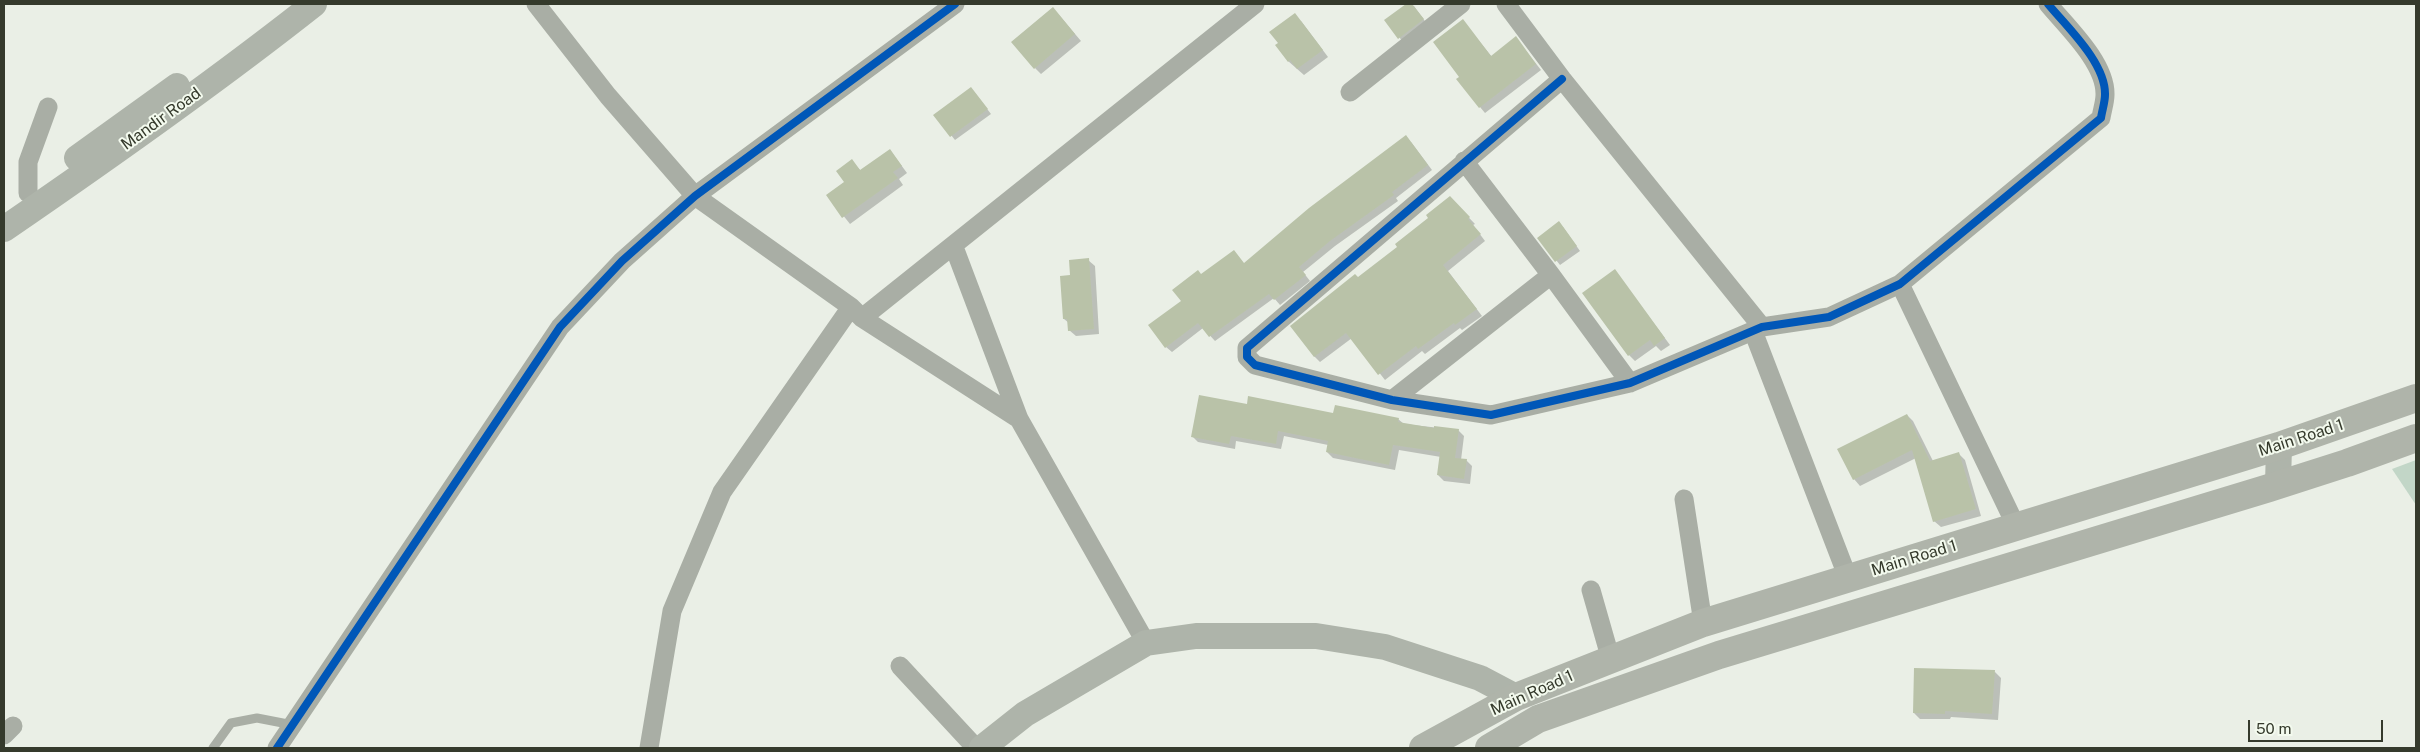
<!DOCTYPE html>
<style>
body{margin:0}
#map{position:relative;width:2420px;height:752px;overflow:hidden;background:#eaefe6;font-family:"Public Sans",sans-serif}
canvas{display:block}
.frame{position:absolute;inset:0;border:5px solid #353a2c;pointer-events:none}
.scale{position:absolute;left:2248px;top:720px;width:135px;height:22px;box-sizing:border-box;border:2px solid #353a2c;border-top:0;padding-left:6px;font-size:15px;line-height:18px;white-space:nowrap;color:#353a2c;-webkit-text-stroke:4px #f3faee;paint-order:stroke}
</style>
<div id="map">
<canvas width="2420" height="752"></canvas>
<div class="frame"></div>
<div class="scale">50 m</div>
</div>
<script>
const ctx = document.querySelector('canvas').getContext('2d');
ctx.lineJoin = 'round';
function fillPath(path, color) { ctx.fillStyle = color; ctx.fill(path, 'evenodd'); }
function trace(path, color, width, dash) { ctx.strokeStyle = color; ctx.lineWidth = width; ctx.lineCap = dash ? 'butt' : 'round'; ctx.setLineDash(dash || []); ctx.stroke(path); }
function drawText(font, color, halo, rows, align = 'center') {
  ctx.font = font + ' "Public Sans",sans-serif'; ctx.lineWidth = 4; ctx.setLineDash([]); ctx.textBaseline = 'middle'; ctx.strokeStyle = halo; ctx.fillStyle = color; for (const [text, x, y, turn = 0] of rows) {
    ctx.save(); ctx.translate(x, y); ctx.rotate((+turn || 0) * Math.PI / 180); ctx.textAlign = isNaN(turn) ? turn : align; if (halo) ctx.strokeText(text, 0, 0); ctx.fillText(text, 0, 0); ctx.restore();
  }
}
fillPath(new Path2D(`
 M2416,460v45l-24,-36z`), '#c2d6c7');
fillPath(new Path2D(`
 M1408,4l6,2 13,18 -24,18 -17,-22z
 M1059,15l22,26 -40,33 -6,-6z
 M1301,21l27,36 -24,18 -16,-14z
 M1463,21l29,36 24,-19 25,32 -56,43 -5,-6z
 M975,93l16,21 -36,26 -20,-25z
 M1411,142l21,28 -36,28 2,3 -63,45 -32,26 7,9 -30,24 -6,-7 -59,43 -12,-13 -31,24 -6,-5 17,-46 19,-26 42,-11z
 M890,150l17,23 -8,6 4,6 -53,39 -23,-29 18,-13 7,-21 9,10z
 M1450,198l25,26 -2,1 12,16 -37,30 34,45 -20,14 -2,-2 -35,26 -3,-3 -37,29 -33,-42 -32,24 -6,-6 44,-78 41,-31z
 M1563,227l17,24 -20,14 -21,-27z
 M1088,260l7,6 4,68 -23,2 -7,-6v-7l-5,-4 8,-42z
 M1615,271l55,74 -9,6 -5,-5 -21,15 -6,-6z
 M1248,406l150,13 6,5 54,6 6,6 -3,24h5l6,6 -2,18 -26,-3 -6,-6 3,-18 -42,-7 -4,20 -62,-12 -6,-6 1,-7 -44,-9 -3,13 -45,-8 -1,8 -37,-7 -6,-6z
 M1907,415l6,6 20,40 26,-7 6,6 16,56 -40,11 -7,-6 -18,-63 -56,28 -6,-7z
 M1995,672l6,6 -3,42 -47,-3 -1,2h-30l-6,-6z`), '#0003');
fillPath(new Path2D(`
 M1406,4h6l12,15 -26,20 -14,-19z
 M1053,7l22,27 -41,35 -23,-27z
 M1295,13l28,37 -26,19 -7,-9 -2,2 -13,-17 3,-2 -9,-11z
 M1463,19l28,37 25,-20 20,28 -57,44 -23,-29 3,-2 -26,-35z
 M971,87l17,22 -38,28 -17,-22z
 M1406,135l22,30 -36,27 2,3 -64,46 -31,26 7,8 -32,25 -5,-6 -60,43 -11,-14 -33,25 -17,-23 33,-24 -9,-11 26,-20 3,4 33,-24 10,13 65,-55z
 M890,149l12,17 -9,6 5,6 -56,40 -16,-23 18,-13 -8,-11 16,-12 8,11z
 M1450,196l20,21 -2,2 13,15 -38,31 34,44 -22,16 -1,-2 -36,26 -2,-3 -38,29 -32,-42 -32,24 -24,-31 65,-52 3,3 39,-30 -2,-3 33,-26 -2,-3z
 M1559,221l18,25 -22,16 -18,-24z
 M1089,258l5,71 -26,2 -1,-12h-4l-3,-43 10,-1 -1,-15z
 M1615,269l50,69 -11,8 -4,-6 -22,16 -46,-63z
 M1199,395l48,9 1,-8 85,17 2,-8 64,13 -1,4 36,6v-2l25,3 -4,29 12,1 -3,20 -27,-4 3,-23 -47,-7 -4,20 -63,-13 2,-11 -50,-10 -2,13 -45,-8 -2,8 -38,-7z
 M1907,414l23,47 29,-9 17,57 -43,13 -21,-72 -59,30 -16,-31z
 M1914,668l81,2 -3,44 -47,-3v3l-32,-1z`), '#b9c2a8');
trace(new Path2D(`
 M213,748l18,-25 26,-5 36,7`), '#a9aea5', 9);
trace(new Path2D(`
 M536,4l72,92 87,100 156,111 11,11 157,101
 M1506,4l56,75 200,248
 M1562,79l-315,269v9l8,8 137,35 99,15 139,-32 132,-56 67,-10 71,-33 201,-166c1,-7 4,-16 4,-23 1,-32 -38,-68 -57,-91
 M1350,92l111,-88
 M1464,161l87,114 79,108
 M28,193v-31l20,-55
 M954,247l65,172 127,224
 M1900,284l116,242
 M862,318l393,-314
 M1753,331l95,247
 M1392,400l159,-125
 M1684,499l19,124
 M1591,590l20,70
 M900,666l76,82
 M4,735l9,-9
 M277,748l283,-421 62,-66 73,-65 260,-192
 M649,748l23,-137 50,-119 129,-185`), '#a9aea5', 19);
trace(new Path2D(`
 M77,158l100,-72
 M4,229c105,-72 210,-146 310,-225
 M2278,484l1,-38
 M982,748l43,-34 121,-71 50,-7h120l69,11 95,31 36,19`), '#aeb4aa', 26);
trace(new Path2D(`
 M1423,748l93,-51 187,-74 576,-177 137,-48
 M1489,748l49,-29 181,-64 550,-167 78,-25 69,-25`), '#afb4aa', 28);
trace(new Path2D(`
 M1562,79l-315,269v9l8,8 137,35 99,15 139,-32 132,-56 67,-10 71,-33 201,-166c1,-7 4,-16 4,-23 1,-32 -38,-68 -57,-91
 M277,748l283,-421 62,-66 73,-65 260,-192`), '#0057b8', 8);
drawText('16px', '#353a2c', '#f3faee', [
 ["Mandir Road",161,119,-36],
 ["Main Road 1",2301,438,-18],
 ["Main Road 1",1914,558,-17],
 ["Main Road 1",1532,693,-24]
]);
</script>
